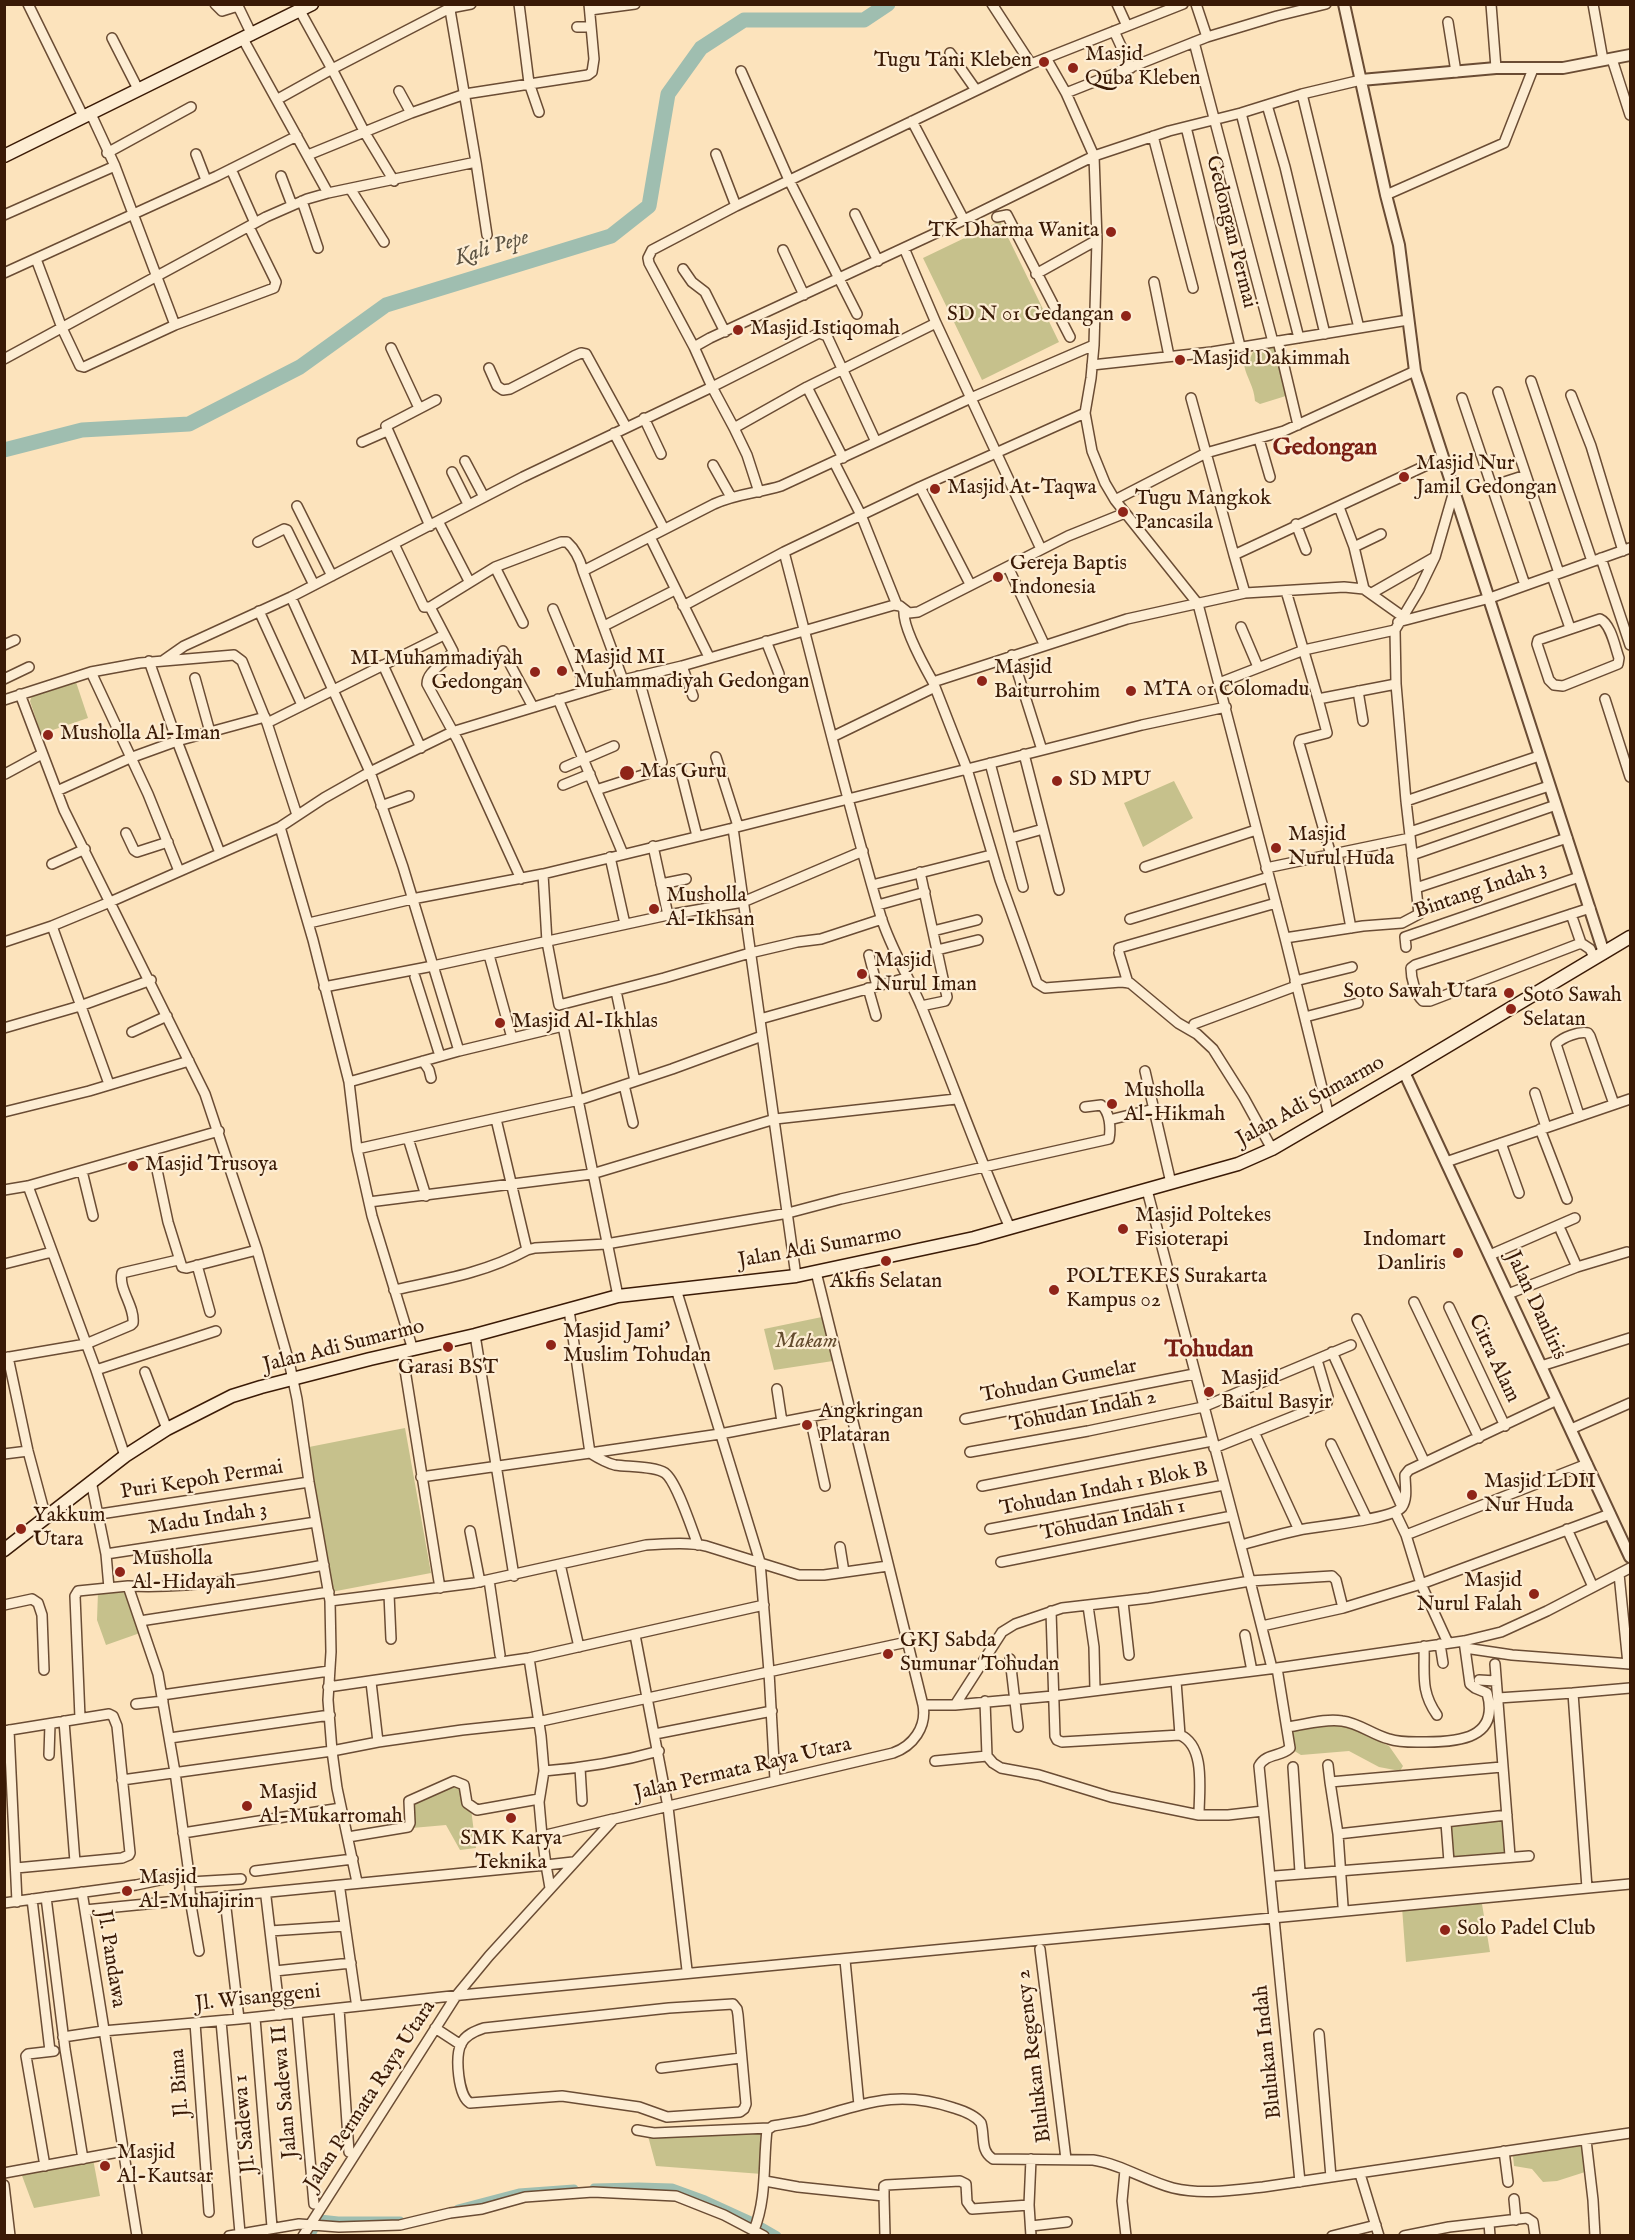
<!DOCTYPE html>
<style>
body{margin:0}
#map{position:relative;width:1635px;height:2240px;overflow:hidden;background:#fce3bc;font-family:"IM FELL English",serif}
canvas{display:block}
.frame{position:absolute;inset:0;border:6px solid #3a1a06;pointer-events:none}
</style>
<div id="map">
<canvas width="1635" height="2240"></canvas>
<div class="frame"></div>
</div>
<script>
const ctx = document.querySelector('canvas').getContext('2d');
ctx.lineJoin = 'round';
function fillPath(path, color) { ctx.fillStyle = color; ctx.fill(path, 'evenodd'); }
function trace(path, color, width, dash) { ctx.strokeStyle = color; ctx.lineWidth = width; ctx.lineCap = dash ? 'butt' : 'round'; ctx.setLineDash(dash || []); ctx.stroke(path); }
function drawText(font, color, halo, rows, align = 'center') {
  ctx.font = font + ' "IM FELL English",serif'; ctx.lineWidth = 4.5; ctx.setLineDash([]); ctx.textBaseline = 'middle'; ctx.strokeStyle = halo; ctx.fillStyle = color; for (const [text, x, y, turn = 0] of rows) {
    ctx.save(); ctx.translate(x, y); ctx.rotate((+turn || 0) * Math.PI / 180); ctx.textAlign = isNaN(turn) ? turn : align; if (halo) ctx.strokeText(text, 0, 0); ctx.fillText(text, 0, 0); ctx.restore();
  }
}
fillPath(new Path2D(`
 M1000,221l59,121 -77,38 -59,-122z
 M1277,345l12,50 -29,9 -5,-3c-1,-15 -8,-22 -11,-36l5,-5 5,-10z
 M76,682l12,36 -47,16 -11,-33 2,-5z
 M1174,781l19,37 -50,29 -19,-44z
 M822,1317l11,44 -59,9 -10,-41z
 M405,1428l26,145 -100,19 -22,-145z
 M126,1588l14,45 -34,12 -9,-25 1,-28z
 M1340,1723l49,23 14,20 -3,5 -21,-4 -30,-16 -48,4 -10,-6v-20z
 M459,1783l12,26 5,39 -16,2 -14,-25 -34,3 -1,-27z
 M1504,1818l4,37 -57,4 -2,-33z
 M1481,1898l9,54 -84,10 -4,-55z
 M764,2130l-2,44 -106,-8 -8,-30z
 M1579,2145l4,4 2,23 -28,9 -14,1 -11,-13 -18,-3 -1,-10z
 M93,2159l7,37 -66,12 -13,-35z`), '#c6c18c');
trace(new Path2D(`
 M594,2188l44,-1 34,1 33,12 46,21 26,15
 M458,2209l61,-16 55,-4
 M310,2236l10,-17 18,2h62`), '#9fbeb0', 9);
trace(new Path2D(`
 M4,450l78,-20 107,-6 111,-57 86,-62 225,-69 38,-30 19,-112 33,-46 43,-28h120l24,-16`), '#9fbeb0', 15);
const minor = new Path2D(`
 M28,4l55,112
 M215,4l7,7 16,-5
 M239,4l-1,2 14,29
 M519,4l10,79 10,29
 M992,4l39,60
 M1117,4l10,22
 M1196,4l11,33
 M1491,4l5,64
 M1593,4l10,56
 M590,10l45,-6
 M1448,22l8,50
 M577,27h14
 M1114,31l17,37
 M112,38l26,51
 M243,39l85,154
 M1194,42l79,300
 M950,53l26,37
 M1046,58l20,35 28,63 3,84 -3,105 -3,33 -6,35 7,38 13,32 10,17 83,104 87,334 44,178
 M1612,59l18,56
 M741,71l48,109 68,134
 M399,91l12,22
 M1066,93l141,-56 70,-21 49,-12
 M1302,94l57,234
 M278,99l54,-30 -32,-58
 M1267,105l18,62 40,167
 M90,112l25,54 60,159
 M1241,113l58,225
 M912,121l52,99
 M1186,127l54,219
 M1153,136l40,152
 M107,153l84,-46
 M196,154l10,26
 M716,154l20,52
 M308,155l103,-42 54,-19 123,-19 4,-3 2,-13 -5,-55
 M476,162l11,73
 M231,169l24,54
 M281,176l11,29
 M394,181l-29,-48 -33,-64 118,-61 21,-4
 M351,190l33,52
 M1386,195l118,-52 29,-74
 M302,201l16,47
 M855,214l23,47
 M4,215l111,-49
 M997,217l10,-2 63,122
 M904,248l32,75 105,226
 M783,250l21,45
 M36,259l26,69 18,38 4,1 91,-42 99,-37 2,-6 -27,-55
 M683,269l9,13 13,10 20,40
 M4,273l213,-97 80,-40
 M1036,274l61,-34
 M1154,282l15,74
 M1278,341l20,84
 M694,347l-45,-84 -1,-5 4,-8 84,-44 295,-142 152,-60
 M391,348l28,60
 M4,359l262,-142 41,-18 21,-6 148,-31 -27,-158
 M1092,365l120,-13 196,-32
 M489,368l8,18 6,4 7,-1 64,-33 7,-3 5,1 40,73
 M1531,381l61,180
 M807,387l36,71
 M1498,392l61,181
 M1571,395l20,51 32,105
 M1191,398l43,157
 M1462,398l63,187
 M644,418l17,36
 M734,428l73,-41 129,-64
 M614,433l50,96
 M1259,439l11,38
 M362,442l25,-11
 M465,461l19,36
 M834,462l27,53 36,90
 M713,465l18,32
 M452,472l16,32
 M1492,486l34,-11
 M920,487l50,97
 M759,492l-12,-37 -13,-27 -22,-41 107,-54 8,3 49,106
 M1115,500l91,-47 78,-22 131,-60
 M297,506l35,70
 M1339,507l15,40 10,42
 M438,521l31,60
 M1296,524l10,26
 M430,526l-44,-100 50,-26
 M650,537l59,120
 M258,542l26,-13 3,1 27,55
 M394,544l30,63h6
 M1354,547l27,-13
 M784,552c32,121 61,244 97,365 10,32 28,60 41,91 30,73 56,147 88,220
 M1601,558l29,87
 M495,567l28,56
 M1008,567l36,77
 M583,571l40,109
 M1552,576l18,52
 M1286,591l32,108 78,-15
 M1245,593l-11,-38 208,-97
 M1372,593l63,-36
 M291,597l79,175 33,95 56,184
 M683,606l101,-54 136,-65 165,-74
 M553,609l34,82
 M904,610c-2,16 20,56 29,72l194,-63 118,-26 99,-6 20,2 38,27
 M259,611l43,94
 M1600,619c11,5 15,28 19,39l-1,6 -55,22 -9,-1 -5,-5 -12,-36 1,-4z
 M1398,622l92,-24 140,-50
 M604,626l71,-36
 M1241,627l17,40
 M766,641l13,33
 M4,645l11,-5
 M503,651l30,56
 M1012,655l30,95
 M164,660l20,-14 107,-49 232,-120 189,-90 -18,-40 16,-9 254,-118 130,-64 75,-25 72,-18 61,-19 59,-14
 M149,661l28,80 43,112
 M383,665l38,83
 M682,666l11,30
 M91,672l57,122 31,77
 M638,676l24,86
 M195,678l15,54
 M4,679l25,-12
 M933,682l34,87 33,111 37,103 8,5 76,-6 9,1 48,40 19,11 16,15 31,49 28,51
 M1219,683l85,-33 91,-20
 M1358,691l5,30
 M20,694l44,116 141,284 52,156 33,116 7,33 12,83 21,119 1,51 -3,48 4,51 5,37 20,94
 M558,699l65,155
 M1318,699l9,34 -27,7 -1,3 32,112
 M1605,699l25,78
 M4,700l87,-28 49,-9 94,-8 8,6 25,62 30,92
 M267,723l177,-88
 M832,737l103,-50
 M1024,754l35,136
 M716,757l22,69
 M990,763l33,124
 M565,767l49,-21
 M680,769l17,67
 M5,774l37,-20
 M563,785l27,-11
 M596,790l53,-17
 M57,791l73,-33 47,-17 88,-24
 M1406,801l133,-45
 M381,806l28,-10
 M280,827l33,113 36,142 8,67 15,67 41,134
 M733,828l63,448
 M1413,831l136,-45
 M126,833l8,17 3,2 31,-10
 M1011,838l32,-9
 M653,846l15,69
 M1337,853l14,75
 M1412,855l144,-50
 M610,857l15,67
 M52,864l33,-15
 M1145,867l111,-37
 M1266,868l144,-30
 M920,872l27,125 -2,4 -24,5
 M543,874l4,68 12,63 105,-27 86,-25 47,-11 24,-3 61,-20
 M521,879l-63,-138 -31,-57c0,-14 20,-21 26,-33l-23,-44 65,-40 66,-25h6c9,8 13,17 16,29l131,-67c21,-10 44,-11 67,-18l190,-88 123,-53
 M661,884l25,-5
 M872,885l119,-30
 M1416,888l151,-50
 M878,905l47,-13
 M1571,914l10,29 -151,58h-7c-8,-7 -12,-23 -12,-33l4,-3 175,-57
 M1130,919l139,-42
 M309,923l103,-24 131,-25 190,-46 409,-103 84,-18
 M52,926l57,158
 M933,931l44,-11
 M1285,938l78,-12 39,-3 17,-9 -13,-113 -10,-117 -1,-54 24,-40 16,-33 19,-66
 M4,942l48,-16 58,-24 170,-75 44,-29 46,-26 82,-40 171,-52 59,-14 212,-61 6,1 9,7 9,-1 150,-76 57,-23
 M1581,943l9,6 5,10
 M1406,947l-1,-10 174,-60
 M1119,948l157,-45
 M937,950l41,-10
 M1119,953l9,30
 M489,955l23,83
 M869,955l8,31
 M415,977l25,79
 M1295,981l57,-14
 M324,987l109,-21 235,-51 75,-13 120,-51
 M868,988l8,28
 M616,991l19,90
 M1305,1017l53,-14
 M760,1019l146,-41
 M1194,1024l102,-38
 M4,1028l76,-22 71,-26
 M132,1032l35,-16
 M423,1061l6,9 2,8
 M1145,1071l26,112
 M349,1082l110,-31 104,-25 55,270
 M624,1085l9,38
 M1535,1093l11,34
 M4,1112l85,-21 100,-30
 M1579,1115l-23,-71c7,-7 23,-13 32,-11l2,3 24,68
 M496,1119l31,131 8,-2 71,-4 182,-31 53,-14 268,-60c2,-11 1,-27 -8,-34l-16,2
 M1109,1120l45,-11
 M1540,1129l27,70
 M408,1138l18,58
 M1501,1143l18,50
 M357,1149l222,-49 93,-31 90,-33
 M153,1151l15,71 14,45 5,1 70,-18
 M1446,1162l184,-63
 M82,1171l11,45
 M28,1186l68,184 29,86
 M4,1190l24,-4 191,-55
 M369,1202l223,-28 183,-55 181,-20
 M1561,1231l16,36
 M1490,1255l85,-37
 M4,1264l48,-12
 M197,1265l13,47
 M676,1289l84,273 9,110 6,108
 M394,1290c46,-10 91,-17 133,-40
 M1508,1294l69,-27 50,-15
 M1414,1302l65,136
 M1449,1307l56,119
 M569,1310l21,143 130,-19 130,-25
 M1357,1319l67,142
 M475,1335l39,241
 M402,1351l38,237
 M1332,1352l70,155
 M8,1357l20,94 18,67
 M4,1358l82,-14 45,-19 2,-2c2,-17 -15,-34 -11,-50l56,-13
 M1541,1366l89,-28
 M96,1370l120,-39
 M145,1372l22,57
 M777,1389l5,33
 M810,1417l15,69
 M965,1419l229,-45
 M1571,1429l59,-26
 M1254,1432l45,98
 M1331,1444l36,75
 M1214,1448l113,-45 1,-6 -11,-37
 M970,1452l118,-21 115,-24 148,-62
 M4,1454l24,-3
 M421,1477l169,-24c8,5 16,10 25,12 13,2 40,1 50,8 12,9 27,57 33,72
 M91,1481l15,73 3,34
 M982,1486l230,-45
 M1395,1512l11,23 15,49 27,59
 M100,1514l209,-32
 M990,1529l234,-44
 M1567,1529l26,58
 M470,1531l10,51
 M1406,1535l181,-71
 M1241,1545c19,-5 38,-11 58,-15 18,-4 93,-10 103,-23 6,-9 3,-22 3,-32l4,-5 148,-70
 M840,1547l4,25
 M106,1554l210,-32
 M1001,1562l231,-46
 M560,1564l19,83
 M1619,1574l9,90
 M489,1580l11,75
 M128,1586c65,3 132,-9 196,-21
 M389,1594l2,45
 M330,1601l144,-18 172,-38c20,-1 40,-3 60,1l93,29h25l64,-9
 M1123,1602l6,53
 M4,1605l28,-6 6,4 4,12 2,55
 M1088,1606l6,41 1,43
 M1051,1611l4,125 2,4 5,2 118,-7c26,11 19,56 19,80
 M140,1621l189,-29
 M1262,1626l81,-18 78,-24 189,-70
 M635,1635l33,172 19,163
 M1245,1635l7,36
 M1440,1644l3,19
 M1424,1646c1,28 -4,45 13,69
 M1465,1648l47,7 118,9
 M529,1658l12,78 3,35
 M1010,1659l8,68
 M1495,1664l15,192
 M1272,1668l-22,-87 82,-5 4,4 7,28
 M1277,1668l13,80c-9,9 -24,5 -31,18l41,416
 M1479,1680l17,1
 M1176,1681l4,54
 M371,1682l7,60
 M328,1687l201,-29 235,-53
 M1573,1693l57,-5
 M162,1695l167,-24
 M1498,1698l75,-5 14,195
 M985,1701l2,55 6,7 8,5 38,7 72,22 88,18h29l35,-4
 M136,1704l27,-3
 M923,1705h32l98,-9 224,-28 187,-27 37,-9 46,-21 83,-43
 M955,1705l47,-73 13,-8 47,-16 87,-10 101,-17 -103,-391
 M64,1721l11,141
 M1287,1727c17,-2 38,-9 55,-6 17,2 31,14 47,18 12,4 25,3 37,3 33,0 74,-4 61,-49l-12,-5 -5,-4 -6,-43
 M9,1730l8,172
 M4,1731l105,-17 4,2 4,10 13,127 -1,2 -7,3 -106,10
 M655,1734l117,-23
 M170,1738l160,-23
 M49,1755l1,-31
 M935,1761l52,-5
 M1328,1765l2,17
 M1293,1767l7,105
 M580,1768l2,33
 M122,1780l210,-29 46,-9 84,-12 75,-8 370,-80
 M1446,1823l3,39
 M183,1833l158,-25
 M1338,1834l169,-19
 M542,1836l-3,-34 5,-31c39,-3 76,-9 115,-20
 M348,1837l60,-10 2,-4 -1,-22 45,-20 10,4 3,18 10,7 62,-11
 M255,1871l98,-12
 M189,1874l2,31 8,46
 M1275,1876l254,-20
 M190,1882l51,-3
 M550,1888l-4,-23 27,-3
 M340,1890l16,111
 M82,1892l55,344
 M46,1897l19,152 18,110
 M266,1897l14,118
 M32,1899l18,152
 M4,1903l132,-18 53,-11 -14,-102 -17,-98 -30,-88 -50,5 -3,5 5,122
 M1343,1906l-5,-72 -8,-52 172,-15
 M226,1908l13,111
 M85,1910l461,-45 -4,-29 71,-17
 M270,1931l75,-5
 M1040,1949l26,210
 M845,1960l14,145
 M275,1971l76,-8
 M733,2004l4,5 1,6 8,89 -2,5 -4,3 -73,5 -28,-10 -77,-11 -92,7c-12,-7 -15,-46 -9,-59 4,-9 14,-13 23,-16l185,-20z
 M339,2009l10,143
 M297,2013l17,191
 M255,2018l17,209
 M221,2021l19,212
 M195,2023l14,189
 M435,2028l26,17
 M1319,2034l12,143
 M63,2037l40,-6 136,-12 222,-24 1169,-111
 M661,2068l80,-10
 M637,2130l17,3 115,-5
 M1586,2140l7,60 2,36
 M1504,2151l4,31
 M1031,2159l-2,46 2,31
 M45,2166l-19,-110 2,-2 26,-3
 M1125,2170l-3,31 4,35
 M4,2173l120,-22
 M1360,2174l19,62
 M765,2181l33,6 86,9 1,40
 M4,2185l6,51
 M884,2196v-10l2,-1 74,-4 6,3 1,18 5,7 57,-4
 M1514,2199l2,21
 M1489,2223l1,13
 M1031,2226l36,-4
 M754,2230c13,-32 9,-67 13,-100l6,-4c15,-3 30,-4 45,-9 52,-15 82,-27 136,-9 10,3 21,7 27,15 4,14 -1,28 12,36l100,1c28,4 53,21 80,28 29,7 61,2 90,-1l367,-54
 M229,2236l70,-12 40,3 61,-2 50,-12 32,-4 43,-12 68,-5 83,4 48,19 40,21
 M303,2236l153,-240 33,-40 125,-137 279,-66c20,-7 34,-26 30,-48l-107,-433
 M1332,2236l44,-11
 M1404,2236l45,-9 78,-9 6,4 2,14`);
const tertiary = new Path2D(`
 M1344,4l42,191 13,50 16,126 189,582
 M1361,80l135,-12h67l67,-13
 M1404,1072l226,485`);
const secondary = new Path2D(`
 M4,156l308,-152
 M4,1550l121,-94 42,-27 65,-33 29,-9 109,-28 105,-24 143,-39 178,-20 178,-38 264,-74 34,-15 132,-77 226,-135`);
trace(minor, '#6a4c34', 12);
trace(tertiary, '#6a4c34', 14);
trace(secondary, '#3a1a06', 15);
trace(minor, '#fdedd3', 9);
trace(tertiary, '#fdedd3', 10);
trace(secondary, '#fdedd3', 12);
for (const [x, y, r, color] of [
 [1044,62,6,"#8f2418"],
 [1073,68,6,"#8f2418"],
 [1111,232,6,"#8f2418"],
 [1126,316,6,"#8f2418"],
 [738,330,6,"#8f2418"],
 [1180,360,6,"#8f2418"],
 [1404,477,6,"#8f2418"],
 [935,489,6,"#8f2418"],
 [1123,512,6,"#8f2418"],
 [998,577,6,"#8f2418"],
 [562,671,6,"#8f2418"],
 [535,672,6,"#8f2418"],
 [982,681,6,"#8f2418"],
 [1131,691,6,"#8f2418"],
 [48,735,6,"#8f2418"],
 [627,773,8,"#8f2418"],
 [1057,781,6,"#8f2418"],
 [1276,848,6,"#8f2418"],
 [654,909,6,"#8f2418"],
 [862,974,6,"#8f2418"],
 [1509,993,6,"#8f2418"],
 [1511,1009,6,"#8f2418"],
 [500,1023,6,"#8f2418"],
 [1112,1104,6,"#8f2418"],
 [133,1166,6,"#8f2418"],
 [1123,1229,6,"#8f2418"],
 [1458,1253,6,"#8f2418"],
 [886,1261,6,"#8f2418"],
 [1054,1290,6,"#8f2418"],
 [551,1345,6,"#8f2418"],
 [448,1347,6,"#8f2418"],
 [1209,1392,6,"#8f2418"],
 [807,1425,6,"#8f2418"],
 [1472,1495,6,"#8f2418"],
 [21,1529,6,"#8f2418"],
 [120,1572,6,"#8f2418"],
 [1534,1594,6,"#8f2418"],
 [888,1654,6,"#8f2418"],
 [247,1806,6,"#8f2418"],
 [511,1818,6,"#8f2418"],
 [127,1891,6,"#8f2418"],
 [1445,1930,6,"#8f2418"],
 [105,2166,6,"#8f2418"]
]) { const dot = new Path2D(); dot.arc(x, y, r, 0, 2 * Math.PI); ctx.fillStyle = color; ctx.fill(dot); trace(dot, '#fdedd3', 2); }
drawText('21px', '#3a1a06', '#fdedd3', [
 ["Masjid",1085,56],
 ["Quba Kleben",1085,80],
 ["Tugu Tani Kleben",1032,62,"right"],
 ["TK Dharma Wanita",1099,232,"right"],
 ["SD N 01 Gedangan",1114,316,"right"],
 ["Masjid Istiqomah",750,330],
 ["Masjid Dakimmah",1192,360],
 ["Masjid Nur",1416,465],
 ["Jamil Gedongan",1416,489],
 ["Masjid At-Taqwa",947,489],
 ["Tugu Mangkok",1135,500],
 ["Pancasila",1135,524],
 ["Gereja Baptis",1010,565],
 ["Indonesia",1010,589],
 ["Masjid MI",574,659],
 ["Muhammadiyah Gedongan",574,683],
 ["MI Muhammadiyah",523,660,"right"],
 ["Gedongan",523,684,"right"],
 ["Masjid",994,669],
 ["Baiturrohim",994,693],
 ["MTA 01 Colomadu",1143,691],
 ["Musholla Al-Iman",60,735],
 ["Mas Guru",640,773],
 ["SD MPU",1069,781],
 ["Masjid",1288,836],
 ["Nurul Huda",1288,860],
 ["Musholla",666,897],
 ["Al-Ikhsan",666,921],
 ["Masjid",874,962],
 ["Nurul Iman",874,986],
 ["Soto Sawah Utara",1497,993,"right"],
 ["Soto Sawah",1523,997],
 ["Selatan",1523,1021],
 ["Masjid Al-Ikhlas",512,1023],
 ["Musholla",1124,1092],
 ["Al-Hikmah",1124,1116],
 ["Masjid Trusoya",145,1166],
 ["Masjid Poltekes",1135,1217],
 ["Fisioterapi",1135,1241],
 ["Indomart",1446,1241,"right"],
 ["Danliris",1446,1265,"right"],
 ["POLTEKES Surakarta",1066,1278],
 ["Kampus 02",1066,1302],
 ["Akfis Selatan",886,1283,"center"],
 ["Masjid Jami'",563,1333],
 ["Muslim Tohudan",563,1357],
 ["Garasi BST",448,1369,"center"],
 ["Masjid",1221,1380],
 ["Baitul Basyir",1221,1404],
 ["Angkringan",819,1413],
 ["Plataran",819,1437],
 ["Masjid LDII",1484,1483],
 ["Nur Huda",1484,1507],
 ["Yakkum",33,1517],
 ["Utara",33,1541],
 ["Musholla",132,1560],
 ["Al-Hidayah",132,1584],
 ["Masjid",1522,1582,"right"],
 ["Nurul Falah",1522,1606,"right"],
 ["GKJ Sabda",900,1642],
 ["Sumunar Tohudan",900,1666],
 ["Masjid",259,1794],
 ["Al-Mukarromah",259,1818],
 ["SMK Karya",511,1840,"center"],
 ["Teknika",511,1864,"center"],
 ["Masjid",139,1879],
 ["Al-Muhajirin",139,1903],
 ["Solo Padel Club",1457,1930],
 ["Masjid",117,2154],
 ["Al-Kautsar",117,2178]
], 'left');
drawText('21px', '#3a1a06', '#fdedd3', [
 ["Gedongan Permai",1230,232,76],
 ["Bintang Indah 3",1481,891,-19],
 ["Jalan Adi Sumarmo",1311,1102,-29],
 ["Jalan Adi Sumarmo",820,1248,-10],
 ["Jalan Danliris",1535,1306,65],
 ["Jalan Adi Sumarmo",344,1347,-14],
 ["Citra Alam",1493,1359,65],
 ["Tohudan Gumelar",1059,1382,-11],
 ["Tohudan Indah 2",1083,1412,-11],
 ["Puri Kepoh Permai",202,1481,-9],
 ["Tohudan Indah 1 Blok B",1104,1490,-11],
 ["Madu Indah 3",208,1520,-9],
 ["Tohudan Indah 1",1113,1521,-11],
 ["Jalan Permata Raya Utara",743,1770,-13],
 ["Jl. Pandawa",110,1959,81],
 ["Jl. Wisanggeni",258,1999,-6],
 ["Blulukan Indah",1269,2052,-96],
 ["Blulukan Regency 2",1035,2056,-97],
 ["Jl. Bima",181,2083,-94],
 ["Jalan Sadewa II",286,2092,-95],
 ["Jalan Permata Raya Utara",371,2096,-57],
 ["Jl. Sadewa 1",246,2124,-95]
]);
drawText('italic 21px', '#644c2e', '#fdedd3', [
 ["Makam",806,1343]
]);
drawText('italic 22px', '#5d5342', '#fdedd3', [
 ["Kali Pepe",492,249,-17]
]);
drawText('bold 24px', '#7a1f14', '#fdedd3', [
 ["Gedongan",1325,449],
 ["Tohudan",1209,1351]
]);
</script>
